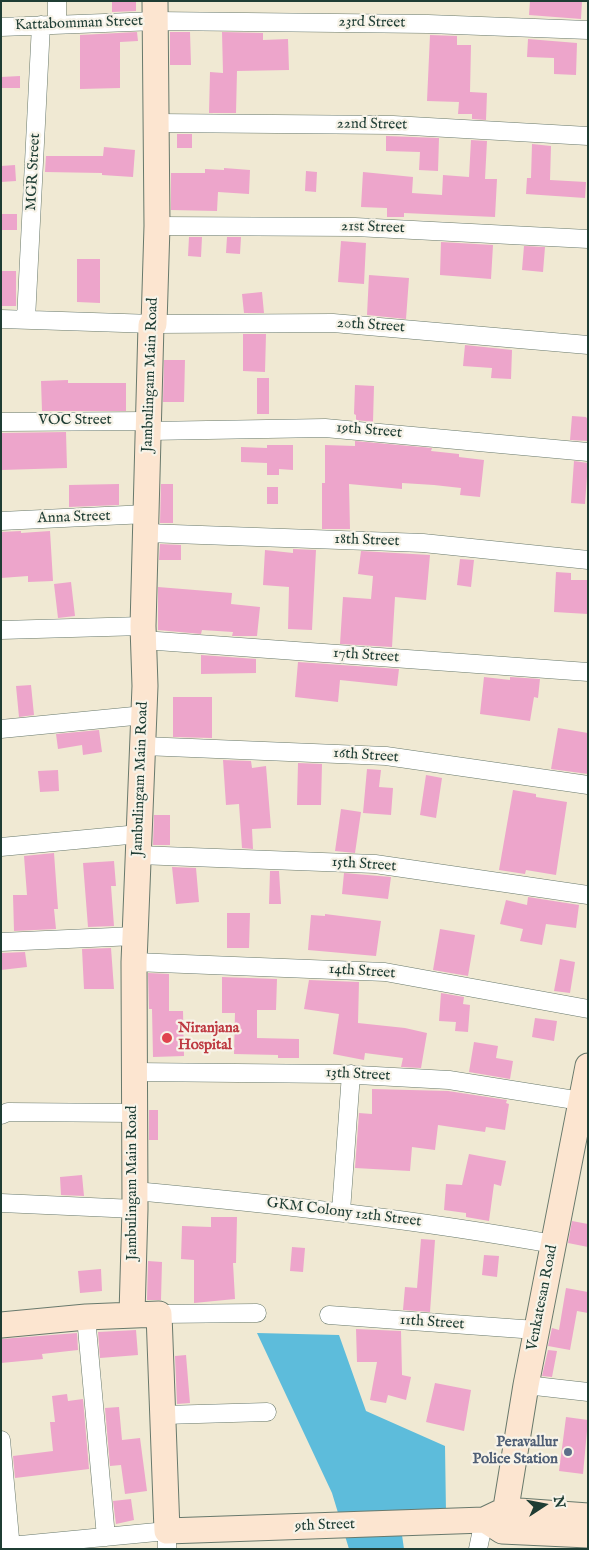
<!DOCTYPE html>
<style>
body{margin:0}
#map{position:relative;width:589px;height:1550px;overflow:hidden;background:#f0e9d3;font-family:"IM FELL English",serif}
canvas{display:block}
.frame{position:absolute;inset:0;border:2px solid #1f3d34;pointer-events:none}
.north{position:absolute;left:519px;top:1480px;width:50px;height:50px;-webkit-text-stroke:4px #f7f3e8;paint-order:stroke;rotate:79deg;font-size:14px;font-weight:700;line-height:20px;text-align:center;color:#1f3d34}
.north::after{content:'';display:block;margin:auto;width:18px;height:22px;background:#1f3d34;clip-path:polygon(50% 0,100% 100%,50% 72%,0 100%)}
</style>
<div id="map">
<canvas width="589" height="1550"></canvas>
<div class="frame"></div>
<div class="north">N</div>
</div>
<script>
const ctx = document.querySelector('canvas').getContext('2d');
ctx.lineJoin = 'round';
function fillPath(path, color) { ctx.fillStyle = color; ctx.fill(path, 'evenodd'); }
function trace(path, color, width, dash) { ctx.strokeStyle = color; ctx.lineWidth = width; ctx.lineCap = dash ? 'butt' : 'round'; ctx.setLineDash(dash || []); ctx.stroke(path); }
function drawText(font, color, halo, rows, align = 'center') {
  ctx.font = font + ' "IM FELL English",serif'; ctx.lineWidth = 4.5; ctx.setLineDash([]); ctx.textBaseline = 'middle'; ctx.strokeStyle = halo; ctx.fillStyle = color; for (const [text, x, y, turn = 0] of rows) {
    ctx.save(); ctx.translate(x, y); ctx.rotate((+turn || 0) * Math.PI / 180); ctx.textAlign = isNaN(turn) ? turn : align; if (halo) ctx.strokeText(text, 0, 0); ctx.fillText(text, 0, 0); ctx.restore();
  }
}
fillPath(new Path2D(`
 M257,1333l82,2 27,76 79,35 1,67 -47,1 5,35h-55l-17,-56z`), '#5dbcdb');
fillPath(new Path2D(`
 M112,1h24v10l-24,1z
 M530,1h52l-1,18 -52,-4z
 M137,32l1,9 -18,1v46l-40,1v-54z
 M170,32h20l1,33h-21z
 M222,32l41,1v7l25,-1 1,31 -52,1 -1,42h-27l1,-41 13,1z
 M430,35l27,1v9h14l-1,47 17,1 -1,27 -14,-1v-5h-14l1,-12 -32,-1z
 M528,39l49,4 -1,32 -22,-1v-16l-27,-1z
 M20,76v12h-19v-11z
 M177,134h15v14h-15z
 M386,136l53,2 -1,33 -19,-1 1,-18 -34,-1z
 M471,140l16,1 -2,38h12l-2,38 -91,-4v4h-17v-9l-26,-1 2,-35 50,5 -1,16 30,2 1,-20 26,2z
 M532,144l19,2 -1,34 36,2 -1,16 -59,-4 1,-16h4z
 M104,147l31,3 -2,27 -31,-2v-2l-57,-1 1,-16h57z
 M15,165l1,16 -15,1v-16z
 M224,168l26,2 -1,24 -31,-2 -1,19 -46,-1v-37h34v-4l19,1z
 M306,171l11,1 -1,20 -11,-1z
 M1,214h16v16h-16z
 M189,237h13l-1,20 -13,-1z
 M227,237h14l-1,17 -14,-1z
 M341,241l25,2 -2,41 -26,-2z
 M441,242l52,3 -2,34 -51,-4z
 M524,246l21,1 -2,25 -21,-2z
 M77,259h23v44l-23,-1z
 M1,271h15v35h-15z
 M369,275l40,3 -3,41 -39,-4z
 M262,292l2,21h-20l-2,-19z
 M243,334h23l-1,38 -22,-1z
 M465,345l47,5 -1,29 -20,-1 1,-10 -29,-2z
 M164,360h21l-1,42h-21z
 M257,378h12v36h-12z
 M68,380v3h58v28h-84l-1,-30z
 M355,385l19,1 -1,36 -17,-2v-5l-2,-1z
 M572,416l14,1 2,3v21l-18,-1z
 M66,432l1,36 -66,2v-37z
 M355,441l77,7 -1,3 28,3v3l25,3 -4,37 -20,-2 1,-7 -27,-3 -32,-2v6l-53,-5 1,45h-28v-46h3v-38l30,1z
 M267,445h26v25l-14,-1v6h-12v-12l-26,-1v-15l26,1z
 M574,461l14,2 -3,41 -14,-1z
 M119,484v21l-50,2v-22z
 M161,484h12v39h-13z
 M267,487h11v17h-11z
 M21,531v2l29,-2 3,50 -25,1v-6l-27,2v-46z
 M160,544l21,1v15h-22z
 M293,549l23,1 -4,80 -24,-1 1,-42 -26,-2 2,-35 28,3z
 M361,551l69,4 -4,45 -31,-3 -3,50 -52,-3 3,-47 28,2 2,-23 -15,-2z
 M460,559l14,1 -3,27 -14,-2z
 M556,572l15,1v7h17v34l-34,-2z
 M71,582l4,34 -17,2 -4,-34z
 M158,587l74,6 -1,11 29,3 -3,29h-25l1,-4 -31,-2 -1,4 -43,-4z
 M201,655l55,4v14l-55,1z
 M298,662l101,7 -2,17 -57,-6 -2,22 -43,-5z
 M484,677l26,3v-3l30,2 -2,19 -4,-1 -4,24 -50,-7z
 M31,685l3,30 -15,2 -3,-31z
 M173,697h39v41l-39,-1z
 M558,728l30,5v41l-37,-5z
 M99,730l3,22 -19,3 -1,-10 -24,4 -2,-15z
 M223,760l28,1 1,7 14,-2 5,62 -19,1 1,20 -11,-1 -3,-44 -13,1z
 M298,763l24,1 -1,41h-24z
 M367,769l14,1 -2,17 14,1 -2,27 -28,-2z
 M58,770l1,21 -19,1 -2,-21z
 M426,775l16,3 -6,40 -16,-3z
 M513,790l23,4v3l31,5 -11,73 -30,-5 -1,4 -26,-4z
 M341,809l20,3 -6,41 -20,-2z
 M154,815h16v30h-17z
 M54,853l4,56h-4l2,20 -42,2 -1,-36h14l-3,-39z
 M114,861l2,25h-5l3,40 -26,1 -5,-64z
 M172,867l24,1 3,34 -23,2z
 M270,871h9l2,33h-12z
 M344,873l47,4 -3,22 -46,-5z
 M528,897l51,8 -3,23 -30,-4 -4,21 -22,-4 3,-12 -23,-5 6,-24 21,5z
 M227,913h23l-1,35h-22z
 M325,914l56,7 -5,35 -68,-6 3,-35 14,1z
 M440,929l35,6 -7,41 -35,-6z
 M111,948l3,41h-30l-2,-40z
 M25,952l2,15 -26,3v-17z
 M560,959l15,3 -5,31 -16,-2z
 M148,973l21,1v37h14l1,45 -31,1 -1,-48h-3z
 M222,977l55,2 -1,31h-19v28l42,1v19h-21v-3l-44,-1 1,-41h-13z
 M309,980l50,2 -1,41 47,5 22,5 -6,35 -20,-1 2,-9 -38,-5 -1,7 -31,-6 6,-40 -35,-5z
 M441,993l23,4 -1,7 7,1 -2,27 -13,-1 1,-9 -17,-1z
 M535,1018l22,3 -3,20 -22,-4z
 M474,1042l24,4 -2,12 17,3 -3,18 -41,-7z
 M372,1089l76,2 59,9 -1,3 3,1 -4,26 -19,-3 -1,5 -47,-7 -3,25 -23,-3 -2,24 -55,-3 4,-55 13,1z
 M149,1110h9v30h-9z
 M469,1154l37,7 -5,25 -7,-2 -5,37 -23,-4v-4l-22,-3 2,-26 16,1z
 M82,1175l2,21 -23,-1 -1,-18z
 M211,1217h26l-1,46h-3l2,36 -41,4v-43l-13,-1 1,-33 29,1z
 M572,1221l16,3v23l-20,-4z
 M421,1239l14,1 -5,72 -27,-2 2,-23 12,1z
 M292,1247l13,1 -2,24 -13,-1z
 M484,1255l15,1 -2,21 -15,-2z
 M148,1261l14,1 -1,38h-14z
 M101,1269l1,22 -22,2 -2,-22z
 M566,1288l22,4v21l-11,-2 -7,39 -22,-4 4,-18 7,2z
 M356,1329l45,2 1,44 9,2 -5,23 -18,-5 -2,8 -16,-3 7,-38h-20z
 M136,1330l2,25 -38,3 -2,-26z
 M77,1333l1,17 -36,4 1,5 -42,4v-24z
 M548,1350l9,1 -5,26 -10,-1z
 M186,1355l4,48 -13,1 -2,-48z
 M435,1383l36,7 -7,41 -38,-9z
 M67,1394l1,7 15,-2 6,70 -74,9 -2,-22 40,-5 -3,-29h5l-3,-26z
 M119,1407l3,33 18,-2 7,53 -22,3 -4,-29 -11,1 -5,-58z
 M566,1417l22,3 -5,54 -24,-3z
 M131,1499l3,21 -18,4 -3,-23z`), '#eda5cb');
const street = new Path2D(`
 M57,1v24
 M1,27l155,-6 272,3 160,6
 M157,123l236,2 195,11
 M157,226l198,1 233,12
 M1,319l153,5 179,-1 255,22
 M26,319l15,-294
 M1,422l147,-1
 M149,431l176,-3 263,24
 M1,521l146,-7
 M146,533l277,10 165,17
 M1,630l142,-4
 M143,640l445,32
 M1,729l143,-14
 M143,746l243,10 202,29
 M1,847l138,-13
 M138,855l237,9 213,31
 M1,942l134,-6
 M134,962l251,10 203,37
 M134,1072l205,2 110,6 132,21
 M1,1115l7,-3 126,1
 M135,1191c140,13 279,28 418,53
 M1,1203l134,6
 M341,1211l10,-137
 M159,1314l98,-1
 M329,1315l207,15
 M86,1317l20,220
 M526,1385l62,7
 M164,1415l103,-3
 M1,1440l10,109
 M10,1546l157,-15v18
 M478,1549l6,-29`);
const secondary = new Path2D(`
 M132,1314l3,-105 -1,-247 11,-276 -2,-60 8,-301 3,-1 3,-98 -2,-225
 M1,1325l85,-8 73,-3 8,217 317,-11 21,-10 83,6
 M488,1522l14,9 86,4
 M503,1526l23,-141 62,-319`);
trace(street, '#68796c', 19);
trace(secondary, '#68796c', 27);
trace(street, '#fff', 18);
trace(secondary, '#fce5d0', 25);
for (const [x, y, r, color] of [
 [167,1038,6,"#e0444e"],
 [568,1452,5,"#5c6f8a"]
]) { const dot = new Path2D(); dot.arc(x, y, r, 0, 2 * Math.PI); ctx.fillStyle = color; ctx.fill(dot); trace(dot, '#f7f3e8', 2); }
drawText('15px', '#1f3d34', '#f7f3e8', [
 ["23rd Street",372,23,1],
 ["Kattabomman Street",79,24,-2],
 ["22nd Street",372,125,1],
 ["MGR Street",34,172,-87],
 ["21st Street",373,228,2],
 ["20th Street",371,326,4],
 ["Jambulingam Main Road",151,375,-88],
 ["VOC Street",75,421],
 ["19th Street",369,431,5],
 ["Anna Street",74,518,-2],
 ["18th Street",367,541,2],
 ["17th Street",366,656,4],
 ["16th Street",366,756,4],
 ["Jambulingam Main Road",141,779,-88],
 ["15th Street",364,865,4],
 ["14th Street",362,972,4],
 ["13th Street",358,1075,3],
 ["Jambulingam Main Road",133,1183,-90],
 ["GKM Colony 12th Street",344,1213,7],
 ["Venkatesan Road",543,1298,-79],
 ["11th Street",432,1323,4],
 ["9th Street",325,1526,-2]
]);
drawText('bold 15px', '#be3a42', '#f7f3e8', [
 ["Niranjana",178,1029],
 ["Hospital",178,1046]
], 'left');
drawText('bold 15px', '#4e5e75', '#f7f3e8', [
 ["Peravallur",558,1443],
 ["Police Station",558,1460]
], 'right');
</script>
